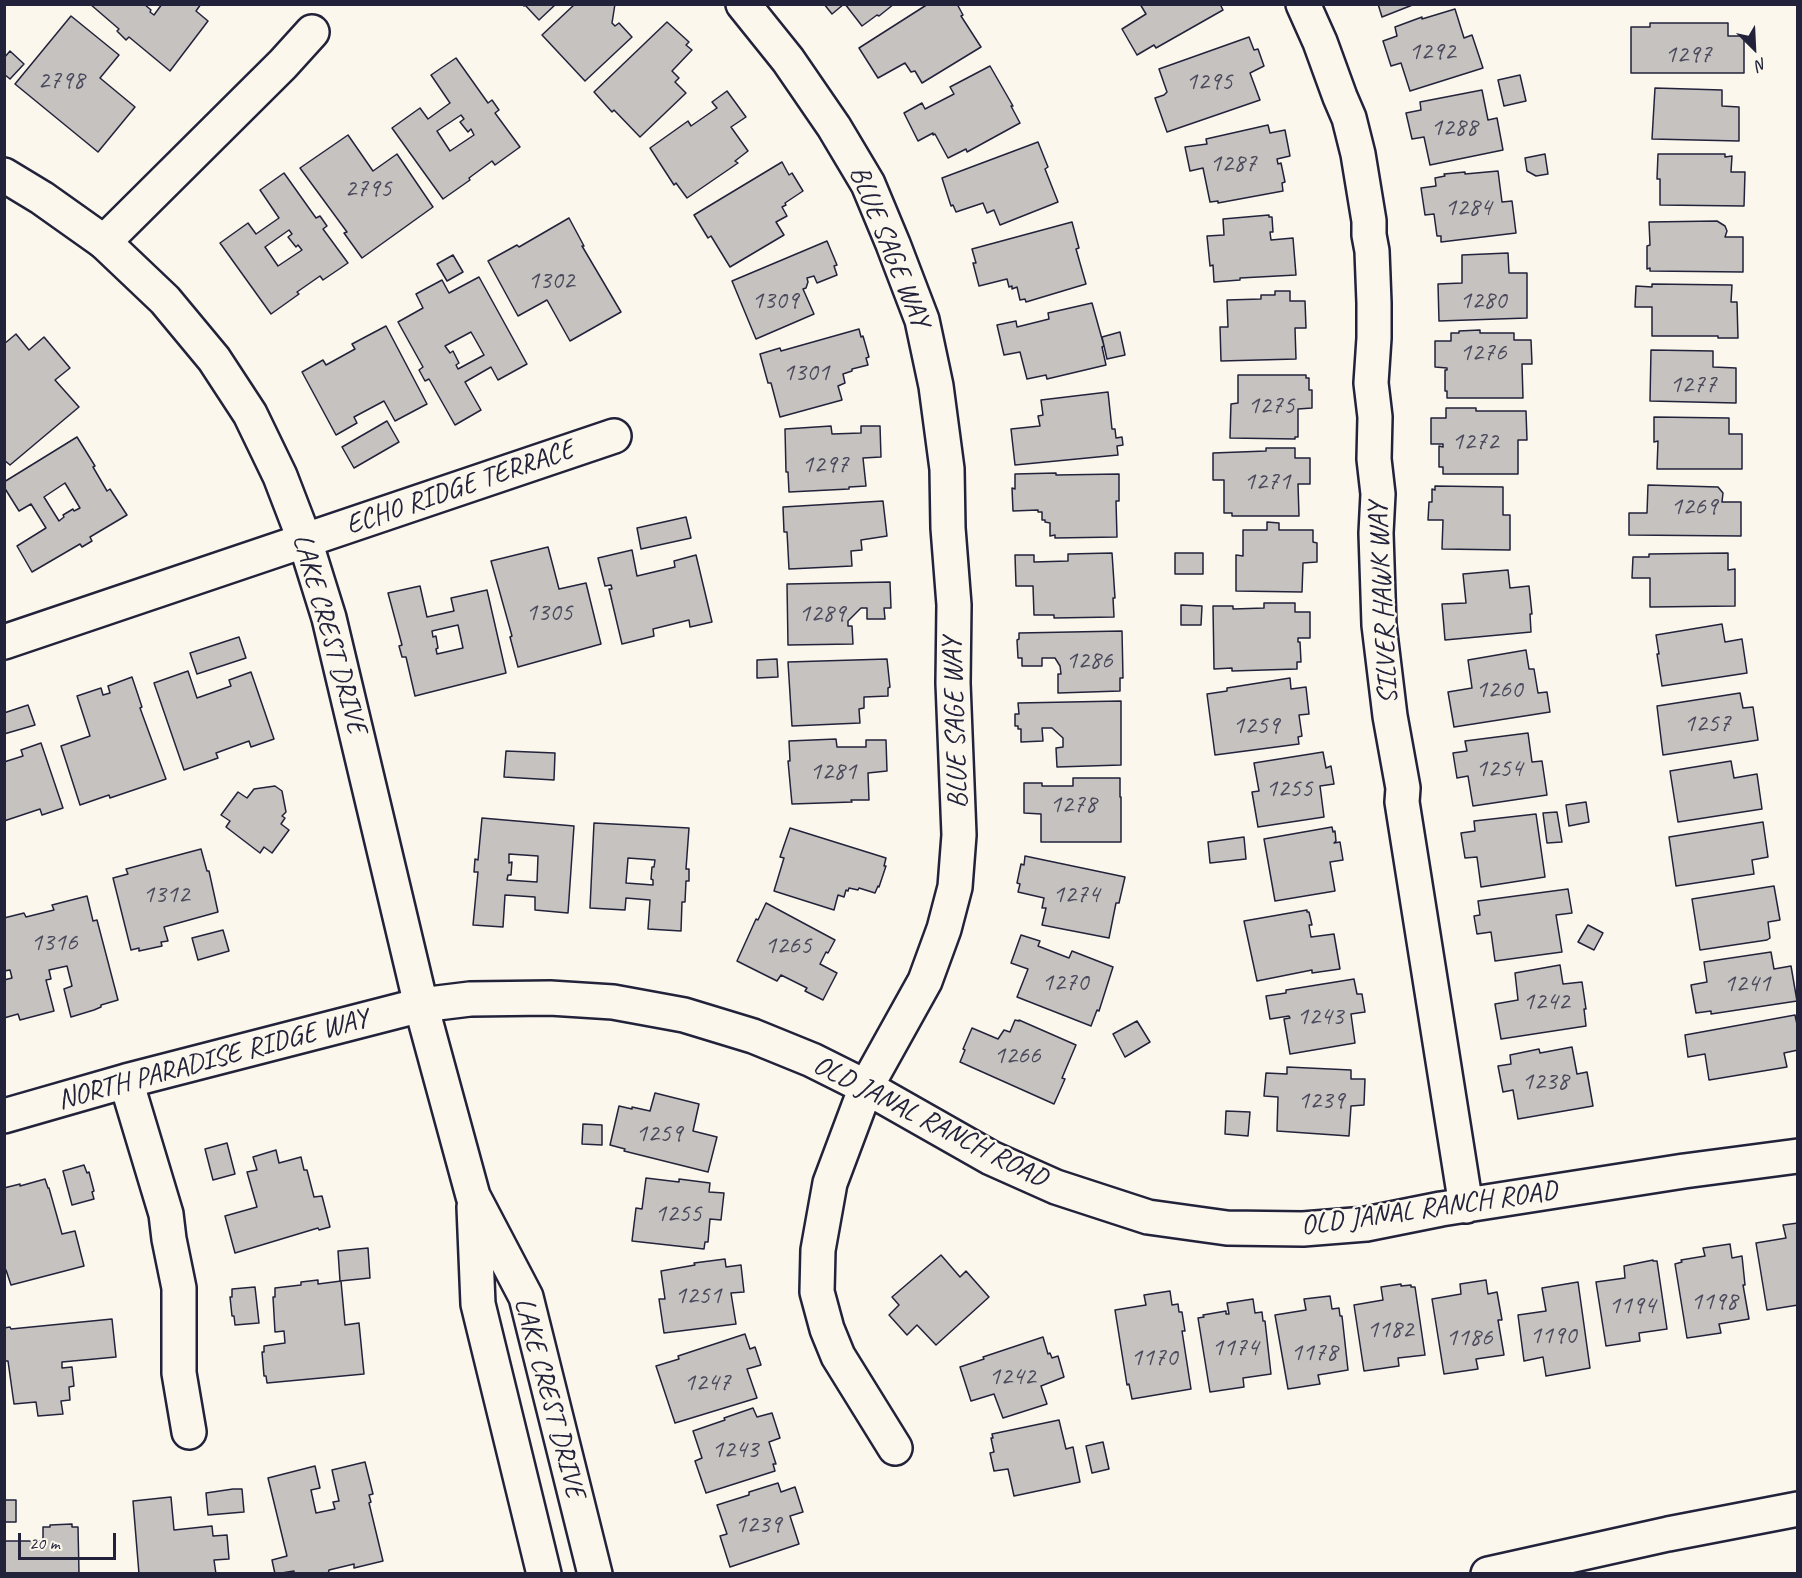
<!DOCTYPE html>
<style>
body{margin:0}
#map{position:relative;width:1802px;height:1578px;overflow:hidden;background:#fbf7ec;font-family:Caveat,sans-serif}
canvas{display:block}
.frame{position:absolute;inset:0;border:6px solid #22223b;pointer-events:none}
.north{position:absolute;left:1724px;top:18px;width:60px;height:60px;-webkit-text-stroke:4px #fbf7ec;paint-order:stroke;rotate:156deg;font-size:16px;font-weight:700;line-height:24px;text-align:center;color:#22223b}
.north::after{content:'';display:block;margin:auto;width:21px;height:27px;background:#22223b;clip-path:polygon(50% 0,100% 100%,50% 72%,0 100%)}
.scale{position:absolute;left:18px;top:1533px;width:98px;height:27px;box-sizing:border-box;border:3px solid #22223b;border-top:0;padding-left:8px;font-size:18px;line-height:21px;white-space:nowrap;color:#22223b;-webkit-text-stroke:4px #fbf7ec;paint-order:stroke}
</style>
<div id="map">
<canvas width="1802" height="1578"></canvas>
<div class="frame"></div>
<div class="north">N</div>
<div class="scale">20 m</div>
</div>
<script>
const ctx = document.querySelector('canvas').getContext('2d');
ctx.lineJoin = 'round';
function fillPath(path, color) { ctx.fillStyle = color; ctx.fill(path, 'evenodd'); }
function trace(path, color, width, dash) { ctx.strokeStyle = color; ctx.lineWidth = width; ctx.lineCap = dash ? 'butt' : 'round'; ctx.setLineDash(dash || []); ctx.stroke(path); }
function drawText(font, color, halo, rows, align = 'center') {
  ctx.font = font + ' Caveat,sans-serif'; ctx.lineWidth = 5; ctx.setLineDash([]); ctx.textBaseline = 'middle'; ctx.strokeStyle = halo; ctx.fillStyle = color; for (const [text, x, y, turn = 0] of rows) {
    ctx.save(); ctx.translate(x, y); ctx.rotate((+turn || 0) * Math.PI / 180); ctx.textAlign = isNaN(turn) ? turn : align; if (halo) ctx.strokeText(text, 0, 0); ctx.fillText(text, 0, 0); ctx.restore();
  }
}
const building = new Path2D(`
 M90,4h54l7,6 -1,2 4,3 8,-11h39l-5,7 12,10 -38,50 -41,-34 -3,3 -9,-9 2,-2z
 M522,4h34l-17,16 -14,-15 -1,1z
 M575,4h40l-3,19 3,3 4,-3 13,14 -47,44 -43,-46z
 M824,4h20l-12,10z
 M845,4h49l-15,12 -2,-1 -15,11z
 M928,4h29l6,11 -2,1 20,31 -59,36 -7,-12 -4,1 -6,-9 -27,15 -19,-30z
 M1140,4h80l3,6 -67,38 -2,-3 -17,10 -15,-26 24,-15z
 M1378,4h37l-33,13z
 M1455,9l9,29 8,-3 11,33 -73,23 -9,-28 -10,3 -8,-25 14,-5 -2,-9 27,-10v2z
 M71,16l48,39 -19,23 35,29 -37,45 -83,-68z
 M667,22l22,20 -3,3 6,5 -20,21 7,7 -4,4 11,11 -46,44 -26,-27 -2,2 -18,-20z
 M1650,23h78v13h16v37h-113v-46h19z
 M1249,37l5,13 4,-1 6,17 -14,7 10,27 -93,32 -12,-34 9,-3 3,-3 -8,-23z
 M10,51l14,13 -14,15 -6,-5v-16z
 M456,58l32,45 4,-3 7,10 -4,3 25,34 -25,18 -3,-4 -23,17 1,2 -27,19 -51,-71 28,-20 8,11 22,-16 -19,-28zM461,115l3,4 -4,3 8,10 3,-3 3,6 -24,16 -13,-20z
 M990,66l23,40h-2l9,17 -53,29 -1,-3 -18,9 -13,-24 -2,1v-2l-15,8 -14,-28 18,-10 3,6 29,-15 -4,-7z
 M1520,75l6,26 -22,5 -6,-26z
 M1655,88l67,2v16l17,1v34l-87,-2z
 M1482,90l6,30 9,-2 6,32 -73,15 -6,-28 -12,2 -6,-26 15,-3 -1,-8z
 M727,91l19,26 -15,10 17,24 -13,10 3,2 -51,35 -11,-15 -2,2 -24,-37 38,-27 3,5 26,-18 -5,-6z
 M1268,125l2,8 15,-3 5,26 -13,3 1,5 3,-1 4,19 -3,1 1,8 -65,12v-2l-8,1 -7,-34 -13,3 -5,-24 22,-3 -1,-5z
 M348,135l25,36 24,-17 36,53 -71,51 -18,-25 3,-1 -47,-64z
 M1038,142l10,25 -3,2 13,33 -58,23 -6,-15 -7,3 -4,-10 -27,9 -3,-7 -2,1 -9,-28z
 M1545,154l3,20 -12,2 -9,-5 -2,-13z
 M1658,154h67v3l7,-1 -1,16h14l-1,34 -84,-1v-26h-3z
 M782,162l7,13 3,-2 11,18 -18,12 1,2 -4,2 5,9 -11,6 8,13 -54,32 -19,-31 -3,2 -14,-23z
 M1498,171l4,31 10,-1 4,32 -75,9v-6h-4l-3,-22 -9,1 -4,-27 15,-2 -1,-8 10,-2 -1,-2 21,-2v2z
 M284,173l32,45 4,-2 7,10 -4,3 25,34 -25,17 -3,-4 -23,16 2,2 -28,20 -51,-71 28,-20 8,11 23,-16 -19,-28zM289,230l3,4 -4,3 8,10 2,-2 4,5 -24,16 -13,-19z
 M1269,215v2h3l1,15h-3l1,8 22,-2 3,37 -56,3v2l-26,2 -1,-17 -3,1 -3,-30 17,-1 -1,-16z
 M569,218l15,28h-2l39,66 -51,29 -23,-41 -29,16 -30,-55 29,-16 2,2z
 M1717,221l8,5 2,5 -2,6h18v35l-93,-1v-3l-3,1v-23l3,-1 -1,-23z
 M1072,222l7,26 -3,1 10,35 -60,18 -1,-3 -5,1 -3,-13 -5,2v-3l-3,1 -2,-8 -28,7 -6,-23h3l-4,-14z
 M827,241l10,24 -3,1 3,9 -20,8 -3,-7 -7,2 1,4 -2,6 -3,1 11,25 -58,25 -24,-58z
 M1508,253l1,20h18v45l-88,3 -1,-37 24,-1v-28z
 M453,255l10,17 -16,9 -10,-17z
 M479,277l48,87 -29,16 -7,-13 -26,15 16,28 -26,15 -26,-46 -4,2 -6,-11 4,-3 -25,-45 25,-14 -7,-14 26,-14 7,13zM471,332l13,23 -26,14 -2,-4 3,-2 -6,-12 -3,2 -5,-7z
 M1652,284l80,1 -1,17h6l1,36h-20v-2h-66v-29h-17l1,-21 16,1z
 M1275,291h15v10h15l1,27h-11l1,31 -75,2 -1,-34h8l-1,-27 34,-1v-4h14z
 M1092,303l12,43 -2,1 4,18 -59,14 -1,-4 -19,4 -7,-27 -16,3 -7,-30 19,-4 1,6 32,-8 -1,-6z
 M386,326l41,78 -32,17 -11,-20 -30,16 3,6 -21,12 -34,-63 21,-12 3,5 29,-16 -3,-5z
 M859,329l2,8 2,-1 6,21 -3,1 2,7 -16,4v2l-9,3 2,9 -7,3 4,14 -62,17 -9,-34h-3l-8,-29 20,-6 1,3z
 M1480,330v3h34v7h17l1,24h-10l1,34h-76v-7h-2v-21h2v-2l-12,-1v-26h16v-8h8v-2z
 M1120,332l5,23 -18,4 -5,-22z
 M16,334l13,16 15,-13 26,31 -15,12 24,27 -69,58 -6,-5v-116z
 M1651,350l62,1v16l23,1v35l-86,-2z
 M1238,375h68v3h3v12h3v18l-14,1v28h-3v2l-65,-1 1,-34 7,-1z
 M1108,392l4,37h3l1,9 6,-1 1,8 -6,1 1,9 -103,10 -4,-36 29,-3 -2,-10 5,-1 -2,-15z
 M1446,408h30v3h50l1,29h-9v34h-75v-7h-4v-21l4,1v-3h-12v-26h15z
 M1654,417l75,1v16h13v35h-85l1,-28 -4,1z
 M387,421l12,21 -45,26 -12,-21z
 M831,426l1,8 29,-1v-7h19l1,31 -18,1 3,28 -17,1v2l-60,3 -1,-20h-2l-1,-43z
 M77,437l18,29 -2,1 14,24 3,-2 17,26 -37,22 2,4 -10,6 -2,-3 -48,28 -15,-26 29,-18 -15,-24 -12,7 -15,-24v-5zM65,483l15,25 -6,3 -1,-2 -10,6 1,2 -5,4 -15,-24z
 M1266,448h29v10h15v26h-12l1,32h-67v-3h-8v-33h-11v-27l53,-2z
 M1056,473v2l63,-1v27h-3l1,36 -62,1v-3l-5,1v-13l-5,-1v-2h-3v-8h-4v-2l-25,1 -1,-23 3,1v-15z
 M1648,485l70,2 5,6 -1,9h19v34l-112,-1v-22h18z
 M1435,486l68,1v28h7v35l-68,-1 1,-29h-15l1,-18h3v-13l3,1z
 M883,501l4,35 -26,4 1,10 -11,1 1,15 -63,3 -2,-37h-3l-1,-25z
 M686,517l5,21 -50,11 -4,-21z
 M1267,522l12,1v7h34v12l4,1v19l-14,1 -1,29 -66,-1v-36l7,1v-26h24z
 M548,547l11,42 27,-6 15,61 -83,23 -8,-30 2,-1 -21,-75z
 M632,550l5,26 38,-9 -1,-6 22,-6 16,67 -22,5 -1,-7 -36,9 1,7 -32,8 -13,-55h3l-1,-4 -6,1 -7,-28z
 M1112,553l3,45h-2l1,19 -60,1v-3h-20l-1,-29h-17l-1,-31h19v7l34,-1v-7z
 M1175,553h28v21h-28z
 M1728,553v17l7,-1v37l-85,1v-29h-18l1,-21h16v-3z
 M1508,570l2,18 19,-2 3,28h-2l1,18 -86,8 -3,-36 24,-1 -3,-29z
 M890,582l1,26h-7l1,11h-18v-11h-6l-13,13v5h4l1,18 -65,1 -1,-61z
 M420,586l7,31 27,-6 -3,-13 36,-8 19,83 -91,23 -9,-39h-4l-3,-11 3,-1 -14,-52zM458,625l5,23 -26,6 -1,-5 2,-1 -2,-12 -3,1 -1,-6z
 M1264,603h31v9h15v26h-12v4h2l1,20h-4v7l-65,2v-3l-18,1 -1,-63h20v3l31,-1z
 M1181,605l21,1 -1,19h-20z
 M1722,624l3,18 17,-3 5,34 -85,13 -5,-32h2l-3,-19z
 M1122,631l1,47h-3v13l-62,2v-19h3l-1,-8 -5,-8h-13v8h-20v-8h-4l-1,-18 2,-1v-6z
 M239,637l7,21 -49,16 -7,-21z
 M1526,650l3,19h5l4,24 9,-1 3,20 -96,15 -6,-35 24,-4 -4,-28z
 M777,659l1,18 -21,1v-18z
 M887,659l3,28 -2,1v8l-24,1v11l-5,1 1,14 -68,3 -4,-64z
 M188,671l9,27 34,-12 -2,-6 22,-8 23,67 -23,8 -2,-6 -33,12 2,5 -34,12 -30,-87z
 M132,677l10,30 -2,1 26,71 -56,19 -1,-3 -29,10 -19,-59 29,-10 -13,-40 24,-8 2,7 7,-2 -2,-7z
 M1290,678l1,11 15,-2 3,27 -10,1 3,21 -4,1 1,7 -84,11 -8,-61 20,-3v-3z
 M1740,693l3,15 10,-1 5,33 -95,15 -6,-49z
 M1121,701v64l-64,2 -1,-19 7,-1v-9l-11,-10h-10l1,13 -22,1v-13h-3v-3h-3v-12h4l-1,-11z
 M28,705l7,20 -31,9v-21z
 M1528,733l4,29 10,-1 5,34 -74,11 -5,-30 -11,2 -4,-25 14,-2 -2,-10z
 M836,739l1,8h29v-7h20l1,31 -19,2 1,27h-18l1,2 -60,2 -4,-43h2l-1,-20z
 M41,743l22,65 -21,7 -2,-6 -36,12v-59l19,-6 -2,-6z
 M506,751l49,2 -1,27 -50,-3z
 M1323,752l3,16 5,-2 3,18 -14,2 4,31 -66,10 -6,-35 7,-1 -5,-28z
 M1731,761l3,17 23,-4 5,35 -84,13 -8,-51z
 M1073,778h47v19h1v45h-80v-28l-17,-1v-30h18v3h31z
 M275,786l7,5 4,21 -4,4 3,2 -4,6 8,6 -17,23 -8,-6 -4,6 -34,-26 4,-6 -9,-6 17,-23 9,6 7,-9z
 M1586,802l3,20 -20,4 -3,-21z
 M1557,812l5,30 -15,1 -4,-30z
 M1536,814l9,63 -64,10 -4,-30 -12,1 -4,-25 14,-2 -1,-10z
 M482,818l92,8 -6,87 -33,-3v-13l-30,-2 -2,32 -30,-2 5,-53h-4l1,-13 3,1zM509,854l29,2 -1,26 -30,-2 1,-5h3l1,-13 -3,1z
 M1763,822l5,35 -16,3 2,14 -78,12 -7,-49z
 M594,823l95,5 -3,41h3v12h-3l-1,21h-3l-1,29 -33,-2 2,-29 -24,-2 -1,12 -35,-2zM628,858l27,2 -1,7h-2l-1,12 2,1v5l-27,-2z
 M1332,827l1,5 2,-1 1,10 -2,2 6,-1 3,18 -13,2 5,29 -60,10 -11,-62z
 M790,828l96,30 -2,8h2l-7,21 -1,-1 -3,7 -16,-5 -1,2 -9,-2 -1,3 -2,-1 -2,7 -6,-2 -4,15 -60,-19 10,-33 -4,-1z
 M1244,837l2,22 -36,4 -2,-21z
 M201,849l6,22h2l9,41 -54,15 4,14 -7,1 1,4 -23,5v-3l-8,2 -18,-72 15,-4 -2,-5z
 M1025,856l100,21 -6,26h-3l-7,35 -67,-13 4,-17h-4l2,-10 -26,-6 2,-8 -3,-1 4,-19 3,1z
 M1774,886l6,34 -12,2 2,16 -3,2 -67,10 -8,-51z
 M1568,889l4,24 -16,2 6,37 -67,9 -4,-29 -14,2 -3,-18 6,-1 -2,-14z
 M87,896l6,25 4,-1 21,80 -17,5v2l-7,3 -23,7 -7,-28 8,-3 -5,-20 -18,4 2,9 -5,1 8,31 -34,9 -2,-6 -14,4v-38l8,-2 -2,-8 -6,1v-53l20,-5 2,4 28,-7 -2,-5z
 M766,903l69,37 -7,13 -2,-1 -6,12 17,9 -14,27 -18,-9 2,-3 -26,-13 -4,6 -40,-20 19,-42 2,1z
 M1307,910v2h2l3,13h-3l2,12 23,-3 6,35 -28,4v-3l-55,11 -13,-60z
 M1588,925l15,8 -9,17 -16,-8z
 M223,930l6,21 -31,9 -6,-22z
 M1021,935l19,6 -2,5 31,12 3,-7 41,16 -14,44 -2,-1 -6,16 -74,-29 11,-28 -17,-6z
 M1771,952l3,17 17,-3 6,35 -86,13v-3l-15,2 -5,-28 16,-3 -3,-20z
 M1560,965l3,19 19,-2 4,27h-2l2,17 -85,13 -6,-35 23,-4 -3,-27z
 M1354,979l3,15h5l3,18 -14,2 4,29 -65,11 -6,-35 6,-1 -1,-2 -19,3 -4,-23 20,-3v-3z
 M1795,1015l3,14v21l-14,3 3,14 -78,13 -4,-26 -17,3 -3,-22z
 M1015,1020l4,1v-1l57,25 -14,33 3,1 -11,25 -94,-42 5,-12 -2,-1 9,-21 26,11 6,-9 6,2z
 M1137,1021l13,21 -25,15 -12,-23z
 M1572,1047l5,27 10,-2 6,34 -75,13 -5,-29 -10,2 -5,-26 13,-2 -1,-9 29,-6 1,4z
 M1287,1067l64,3v9h14l-1,26 -13,1 -2,30 -72,-5 1,-34 -14,-1 2,-23 21,1z
 M655,1093l44,11 -6,27 24,6 -9,35 -84,-21 1,-2 -15,-4 9,-39 13,3v-2l18,4z
 M1226,1111l24,1 -2,24 -23,-2z
 M583,1124l19,1v20l-20,-1z
 M227,1143l8,31 -22,6 -8,-31z
 M276,1150l3,13 22,-6 3,13h3l7,27 8,-1 8,31 -11,3 -1,-2 -83,25 -10,-37 32,-9 -10,-35 10,-2 -4,-13z
 M84,1165l3,8 2,-1 5,19 -2,1 2,7 -22,6 -9,-34z
 M646,1178l33,4v-3l31,4 -1,9 15,1 -3,27 -11,-1 -2,23h-3l-1,7 -72,-8 4,-33 6,1z
 M45,1179l3,9h1l13,46 13,-3 9,35 -73,19 -5,-15 -2,1v-83l16,-4v2z
 M1798,1223v82l-31,5 -11,-67 30,-5 -3,-13z
 M1730,1244l2,14 10,-2 3,29h-2l6,34 -30,5 2,9 -34,5 -12,-74 7,-2 -1,-2 24,-4 -2,-8z
 M368,1248l2,30 -30,3 -2,-30z
 M941,1255l19,22 6,-6 23,26 -53,48 -19,-20 -10,10 -18,-20 10,-10 -7,-8z
 M725,1259l1,8 15,-2 3,27 -13,1 5,31 -72,9 -5,-34h6l-4,-28 34,-6 -1,-2z
 M1653,1260v1h4l10,68 -28,4 1,8 -34,5 -10,-64 29,-4 -1,-12z
 M318,1280v4l23,-3 4,44 14,-2 5,51 -97,9 -1,-7h-2l-2,-24h2v-6l21,-3 -1,-12 -9,1 -2,-35h2v-9l26,-3v-3z
 M1486,1280l2,14 9,-2 5,28h-4l6,35 -28,4 2,10 -34,5 -12,-75 29,-5 -1,-10z
 M1578,1282l12,86 -44,8 -3,-19 -19,4 -6,-46 28,-4 -4,-23z
 M1401,1284v2l10,-1v2h4l10,68 -27,3 1,8 -35,5 -10,-66 29,-5 -2,-13z
 M255,1287l4,36 -24,2 -1,-9h-2l-2,-19h2v-8z
 M1170,1291l2,14 6,-1 1,8h3l3,19h-3l9,58 -59,10 -3,-15 -2,1 -12,-75 31,-5 -2,-10z
 M1330,1296l2,13 7,-1 1,8h2l6,54 -30,5 2,9 -32,5 -13,-74 31,-5 -2,-11z
 M1253,1299l2,14 7,-1 1,9h2l6,53 -28,4 1,9 -34,5 -12,-74 6,-1 -1,-2 23,-4v3h3l-2,-11z
 M112,1319l4,38 -54,5v6l10,-1 2,19 -5,1 1,13 -9,1 2,13 -25,2 -2,-14 -22,2 -6,-43h-4v-33l6,-1 1,2z
 M745,1334l5,15 5,-2 6,18 -14,4 10,29 -82,25 -19,-57 23,-7 -1,-3z
 M1043,1337l5,17 2,-1 2,5 6,-2 6,21 -23,9 6,18 -44,14 -9,-24 -23,7 -11,-34 24,-8 -1,-2z
 M753,1408l4,9 15,-4 8,25 -11,4 7,22h-3l2,7 -69,22 -11,-32 7,-3 -9,-27 32,-11 -1,-2z
 M1059,1420l7,29 7,-2 7,35 -66,14 -6,-27 -14,2 -4,-18 4,-1 -3,-14h2l-1,-4z
 M1103,1442l6,27 -17,4 -6,-27z
 M365,1462l8,32 -4,1 2,7 -2,1 14,58 -29,7v-4l-25,6 -1,4h-34v-3l-19,3 -3,-14 15,-4 -19,-78 47,-12 5,22 -9,2 5,23 19,-4 -2,-7 6,-1 -7,-31z
 M778,1483l3,9 14,-5 8,25 -13,4 9,28 -69,23 -10,-31 7,-2 -10,-29 32,-10v-3z
 M233,1489h9l2,23 -36,3 -2,-22z
 M171,1497l3,33 38,-4 1,10 14,-1 2,24 -15,1 2,14h-77l-6,-73z
 M4,1500h12v22h-12z
 M72,1524v3h6l1,47h-75v-33h39v-14h7v-2z`);
fillPath(building, '#c6c2c0');
trace(building, '#22223b', 1.5);
const minor = new Path2D(`
 M743,4l45,56 46,67 34,57 25,60 29,76 14,66 11,83 1,59 6,77 -1,78 6,152 -4,52 -11,42 -19,52 -59,106 -36,96 -12,67 -1,42 10,37 11,27 57,92
 M1303,4l17,38 20,55 9,21 9,36 11,67v14l3,16 2,52v35l-3,45 4,34 -1,42 4,35 -2,39 3,92 11,91 13,72 -1,14 64,404
 M104,242l179,-178 29,-32
 M4,642l610,-206
 M126,1081l40,133 3,25 10,49v85l10,59
 M4,1116l122,-35 295,-76 49,-6 80,-1 63,4 71,13 69,21 59,24 54,27 125,71 65,29 92,30 79,11 76,1 63,-5 75,-15 243,-38 114,-15`);
const major = new Path2D(`
 M4,175l38,23 62,44 61,58 49,59 36,55 30,62 25,65 24,77 92,387 52,191 53,101 69,277
 M474,1207l4,97 66,270
 M1488,1574l180,-40 130,-25`);
trace(minor, '#22223b', 38);
trace(major, '#22223b', 38);
trace(minor, '#fbf7ec', 33);
trace(major, '#fbf7ec', 33);
drawText('26px', '#4b4a5c', null, [
 ["1292",1432,52],
 ["1297",1688,55],
 ["2798",61,81],
 ["1295",1209,82],
 ["1288",1454,128],
 ["1287",1233,164],
 ["2795",368,189],
 ["1284",1468,208],
 ["1302",551,281],
 ["1309",775,301],
 ["1280",1483,301],
 ["1276",1483,353],
 ["1301",806,373],
 ["1277",1693,385],
 ["1275",1271,406],
 ["1272",1475,442],
 ["1297",825,465],
 ["1271",1267,482],
 ["1269",1694,507],
 ["1305",549,613],
 ["1289",822,614],
 ["1286",1089,661],
 ["1260",1499,690],
 ["1257",1707,724],
 ["1259",1256,726],
 ["1254",1499,769],
 ["1281",833,772],
 ["1255",1289,789],
 ["1278",1073,805],
 ["1312",166,895],
 ["1274",1076,895],
 ["1316",54,943],
 ["1265",788,946],
 ["1270",1065,983],
 ["1241",1747,984],
 ["1242",1546,1002],
 ["1243",1320,1017],
 ["1266",1017,1056],
 ["1238",1545,1082],
 ["1239",1321,1101],
 ["1259",659,1134],
 ["1255",678,1214],
 ["1251",698,1296],
 ["1198",1714,1302],
 ["1194",1632,1306],
 ["1182",1390,1330],
 ["1190",1553,1336],
 ["1186",1469,1338],
 ["1174",1235,1348],
 ["1178",1314,1353],
 ["1170",1154,1358],
 ["1242",1012,1377],
 ["1247",707,1383],
 ["1243",735,1450],
 ["1239",758,1525]
]);
drawText('28px', '#22223b', '#fbf7ec', [
 ["BLUE SAGE WAY",889,247,68],
 ["ECHO RIDGE TERRACE",460,488,-19],
 ["SILVER HAWK WAY",1384,603,-93],
 ["LAKE CREST DRIVE",329,634,74],
 ["BLUE SAGE WAY",956,723,-92],
 ["NORTH PARADISE RIDGE WAY",213,1060,-15],
 ["OLD JANAL RANCH ROAD",930,1122,27],
 ["OLD JANAL RANCH ROAD",1429,1209,-8],
 ["LAKE CREST DRIVE",549,1398,75]
]);
</script>
